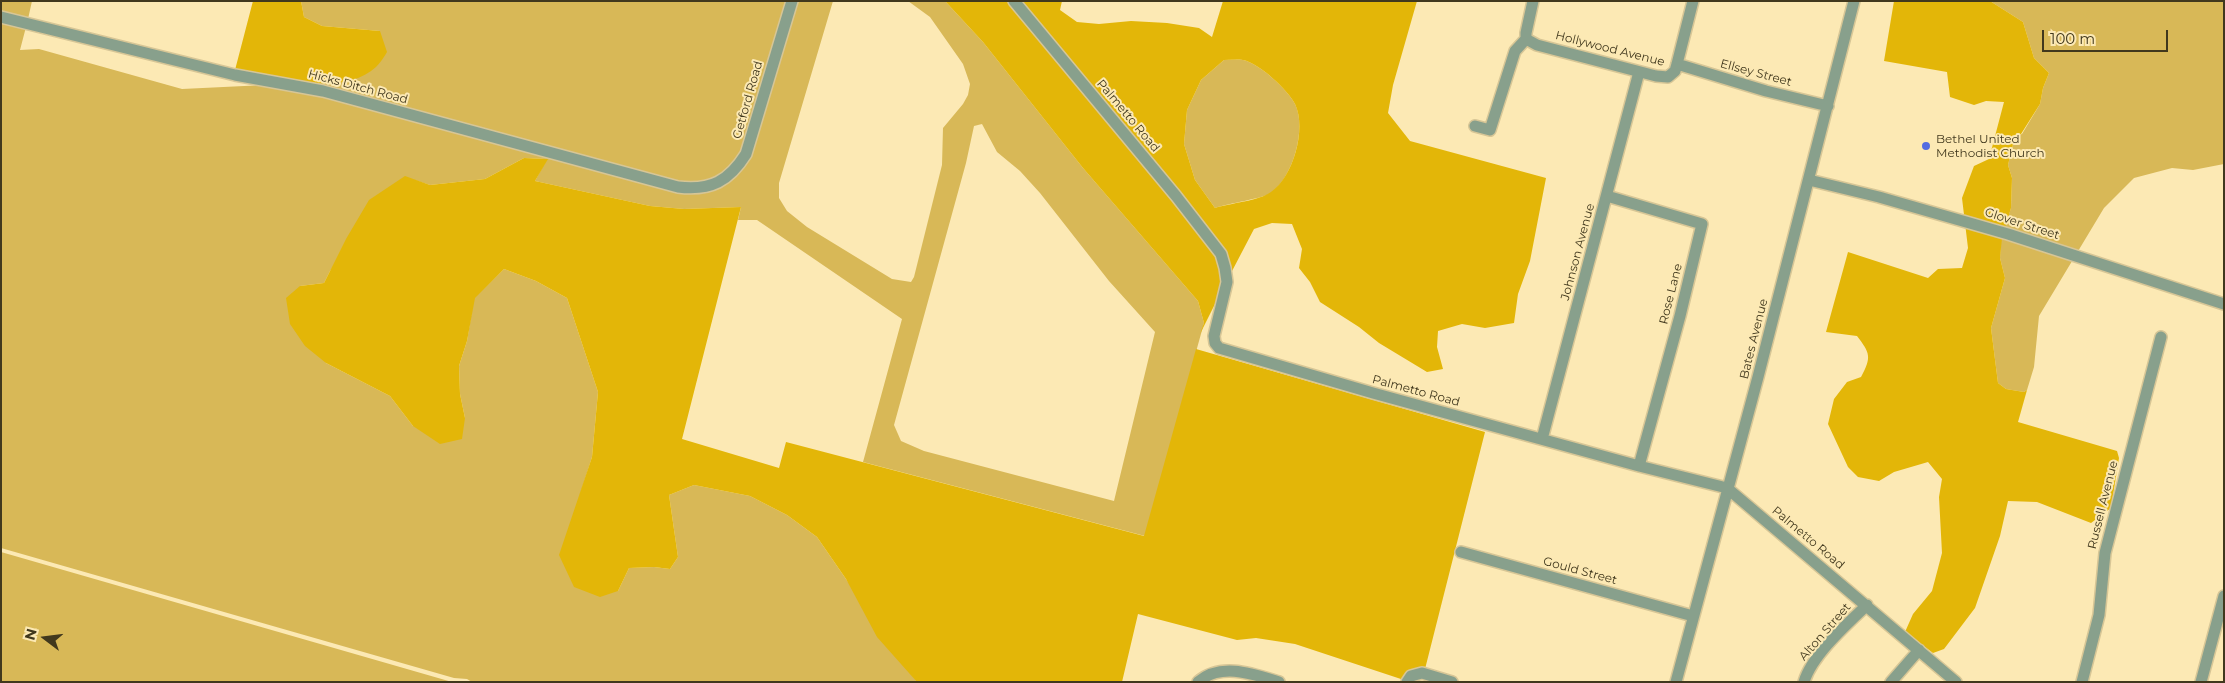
<!DOCTYPE html>
<style>
body{margin:0}
#map{position:relative;width:2225px;height:683px;overflow:hidden;background:#fce9b4;font-family:Montserrat,sans-serif}
canvas{display:block}
.frame{position:absolute;inset:0;border:2px solid #41381d;pointer-events:none}
.north{position:absolute;left:20px;top:613px;width:50px;height:50px;-webkit-text-stroke:4px #fce9b4;paint-order:stroke;rotate:285deg;font-size:14px;font-weight:700;line-height:20px;text-align:center;color:#41381d}
.north::after{content:'';display:block;margin:auto;width:18px;height:22px;background:#41381d;clip-path:polygon(50% 0,100% 100%,50% 72%,0 100%)}
.scale{position:absolute;left:2042px;top:30px;width:126px;height:22px;box-sizing:border-box;border:2px solid #41381d;border-top:0;padding-left:6px;font-size:15px;line-height:18px;white-space:nowrap;color:#41381d;-webkit-text-stroke:4px #fce9b4;paint-order:stroke}
</style>
<div id="map">
<canvas width="2225" height="683"></canvas>
<div class="frame"></div>
<div class="north">N</div>
<div class="scale">100 m</div>
</div>
<script>
const ctx = document.querySelector('canvas').getContext('2d');
ctx.lineJoin = 'round';
function fillPath(path, color) { ctx.fillStyle = color; ctx.fill(path, 'evenodd'); }
function trace(path, color, width, dash) { ctx.strokeStyle = color; ctx.lineWidth = width; ctx.lineCap = dash ? 'butt' : 'round'; ctx.setLineDash(dash || []); ctx.stroke(path); }
function drawText(font, color, halo, rows, align = 'center') {
  ctx.font = font + ' Montserrat,sans-serif'; ctx.lineWidth = 4; ctx.setLineDash([]); ctx.textBaseline = 'middle'; ctx.strokeStyle = halo; ctx.fillStyle = color; for (const [text, x, y, turn = 0] of rows) {
    ctx.save(); ctx.translate(x, y); ctx.rotate((+turn || 0) * Math.PI / 180); ctx.textAlign = isNaN(turn) ? turn : align; if (halo) ctx.strokeText(text, 0, 0); ctx.fillText(text, 0, 0); ctx.restore();
  }
}
fillPath(new Path2D(`
 M1,1h31l-4,18 -27,-7z
 M301,1h485l-44,151c-19,29 -30,31 -63,31l-366,-99 67,-53 -58,-5 -18,-9z
 M797,1h36l-54,182v15l8,13 20,16 85,52 19,3 3,-5 28,-112 1,-37 20,-24 5,-9 2,-11 -7,-20 -33,-47 -22,-16h37l38,41 100,126 115,133 6,22 -59,213 -282,-74 39,-143 -145,-99h-19l3,-13 -57,2 -34,-3 -115,-25 12,-22 -23,-1 -39,21 -55,6 -25,-8 -75,94 -6,12 -24,3 26,77 64,33 23,30 52,-8 -5,-24 -1,-28 8,-25 7,-43 30,-29 32,12 31,17 31,94 -6,65 -14,44 40,90 11,-23 25,-1 16,2 8,-12 -9,-62 25,-10 56,11 37,19 30,22 100,145h-445l-5,-3 -13,-1 -453,-130v-527l25,6 -6,23 19,-1 143,40 83,-4 57,10 381,98c23,-8 34,-16 48,-37zM982,124l15,28 23,19 20,22 69,88 46,51 -41,169 -190,-50 -23,-10 -7,-16 72,-262 8,-37z
 M1990,1h234v163l-31,6 -21,-2 -38,10 -30,30 -65,108 -5,51 -7,23 -3,2 -18,-3 -8,-6 -7,-55 14,-50 -5,-20 1,-20 10,-30 1,-30 -4,-13 7,-29 7,-2 18,-30 3,-16 6,-15 -15,-15 -11,-36z
 M1224,60c6,0 14,-1 19,0 16,3 45,30 52,44 12,24 -2,73 -24,89 -10,6 -42,10 -56,15l-20,-28 -11,-36 3,-34 14,-30z
 M1,552l451,130h-451z`), '#d8b857');
fillPath(new Path2D(`
 M253,1h48l3,16 18,9 58,5 7,21c-3,5 -7,11 -11,15 -34,31 -100,10 -141,3z
 M945,1h63l164,197 44,58 4,12v26l-20,40 4,-11 -6,-22 -115,-133 -100,-126z
 M1020,1h42l-2,9 17,12 22,2 32,-3 36,2 32,5 13,9 11,-36h194l-24,84 -5,28 22,28 136,37 -16,83 -12,33 -4,29 -29,5 -23,-4 -24,7 -1,16 6,22 -16,3 -48,-29 -20,-16 -39,-25 -10,-20 -11,-14 3,-19 -10,-25 -20,-1 -18,6 -23,44zM1224,60c6,0 13,-1 19,0 16,3 45,30 52,44 12,25 -2,73 -24,88 -12,9 -41,11 -56,16l-20,-28 -11,-36 3,-34 14,-30z
 M1894,1h96l33,21 11,36 15,15 -6,15 -3,16 -19,30 -6,2 -7,29 4,13 -1,30 -9,30 -2,20 5,20 -14,50 7,55 8,6 18,3 3,-2 -9,32 99,29 2,7 -8,50 -20,15 -54,-21 -29,-1 -8,35 -25,72 -31,41 -11,4 -28,-21 8,-18 19,-23 10,-38 -3,-56 3,-18 -14,-17 -34,10 -15,9 -21,-4 -10,-10 -20,-43 6,-25 13,-17 14,-5c11,-20 9,-24 -4,-41l-31,-4 22,-80 80,26 10,-9 24,-1 6,-20 -6,-50 12,-32 15,-7 15,-57 -18,-1 -12,4 -24,-8 -3,-25 -63,-11z
 M524,158l24,1 -13,22 115,25 34,3 57,-2 -59,232 97,29 7,-26 358,94 52,-187 289,83 -61,241 -17,8 -112,-37 -39,-6 -19,2 -99,-26 -16,68h-205l-40,-45 -31,-58 -29,-42 -30,-22 -37,-19 -56,-11 -25,10 9,62 -8,12 -16,-2 -25,1 -11,23 -18,6 -26,-10 -15,-32 33,-98 6,-65 -31,-94 -31,-17 -32,-12 -29,29 -8,43 -8,25 1,28 5,24 -3,21 -22,5 -27,-18 -23,-30 -64,-33 -21,-17 -15,-22 -4,-26 14,-12 24,-3 22,-44 23,-39 36,-24 25,9 55,-6z`), '#e3b608');
const minor = new Path2D(`
 M1014,1l162,195 45,58 4,14 2,14 -13,54 1,7 4,5 154,45 266,73 88,22 229,194
 M1,17l234,58 88,16 355,96c33,4 51,-6 68,-33l46,-153
 M1526,39l11,6 119,31 12,1 7,-6 2,-7 16,-63
 M1677,64l89,27 62,15
 M1475,126l15,4 25,-79 11,-12v-6l7,-32
 M1809,180l70,17 129,37 216,70
 M1607,196l95,28 -22,92 -41,150
 M1542,439l97,-367
 M1461,552l232,64
 M1198,682c23,-20 55,-8 81,0
 M1407,682l4,-6 11,-3 30,9
 M1676,682l82,-305 96,-376
 M1804,682c8,-27 43,-58 63,-77
 M1891,682l28,-32
 M2082,682l17,-67 6,-62 56,-216
 M2201,682l23,-86`);
trace(minor, '#d7c696', 14);
trace(minor, '#88a08c', 11);
for (const [x, y, r, color] of [
 [1926,146,5,"#536ce1"]
]) { const dot = new Path2D(); dot.arc(x, y, r, 0, 2 * Math.PI); ctx.fillStyle = color; ctx.fill(dot); trace(dot, '#fce9b4', 2); }
drawText('12px', '#41381d', '#fce9b4', [
 ["Hollywood Avenue",1610,49,14],
 ["Ellsey Street",1756,73,15],
 ["Hicks Ditch Road",358,87,15],
 ["Getford Road",748,100,-74],
 ["Palmetto Road",1128,116,50],
 ["Glover Street",2022,224,18],
 ["Johnson Avenue",1578,252,-75],
 ["Rose Lane",1671,294,-76],
 ["Bates Avenue",1754,339,-76],
 ["Palmetto Road",1416,391,15],
 ["Russell Avenue",2103,505,-76],
 ["Palmetto Road",1808,538,40],
 ["Gould Street",1580,571,15],
 ["Alton Street",1825,632,-49]
]);
drawText('12px', '#41381d', '#fce9b4', [
 ["Bethel United",1936,139],
 ["Methodist Church",1936,153]
], 'left');
</script>
